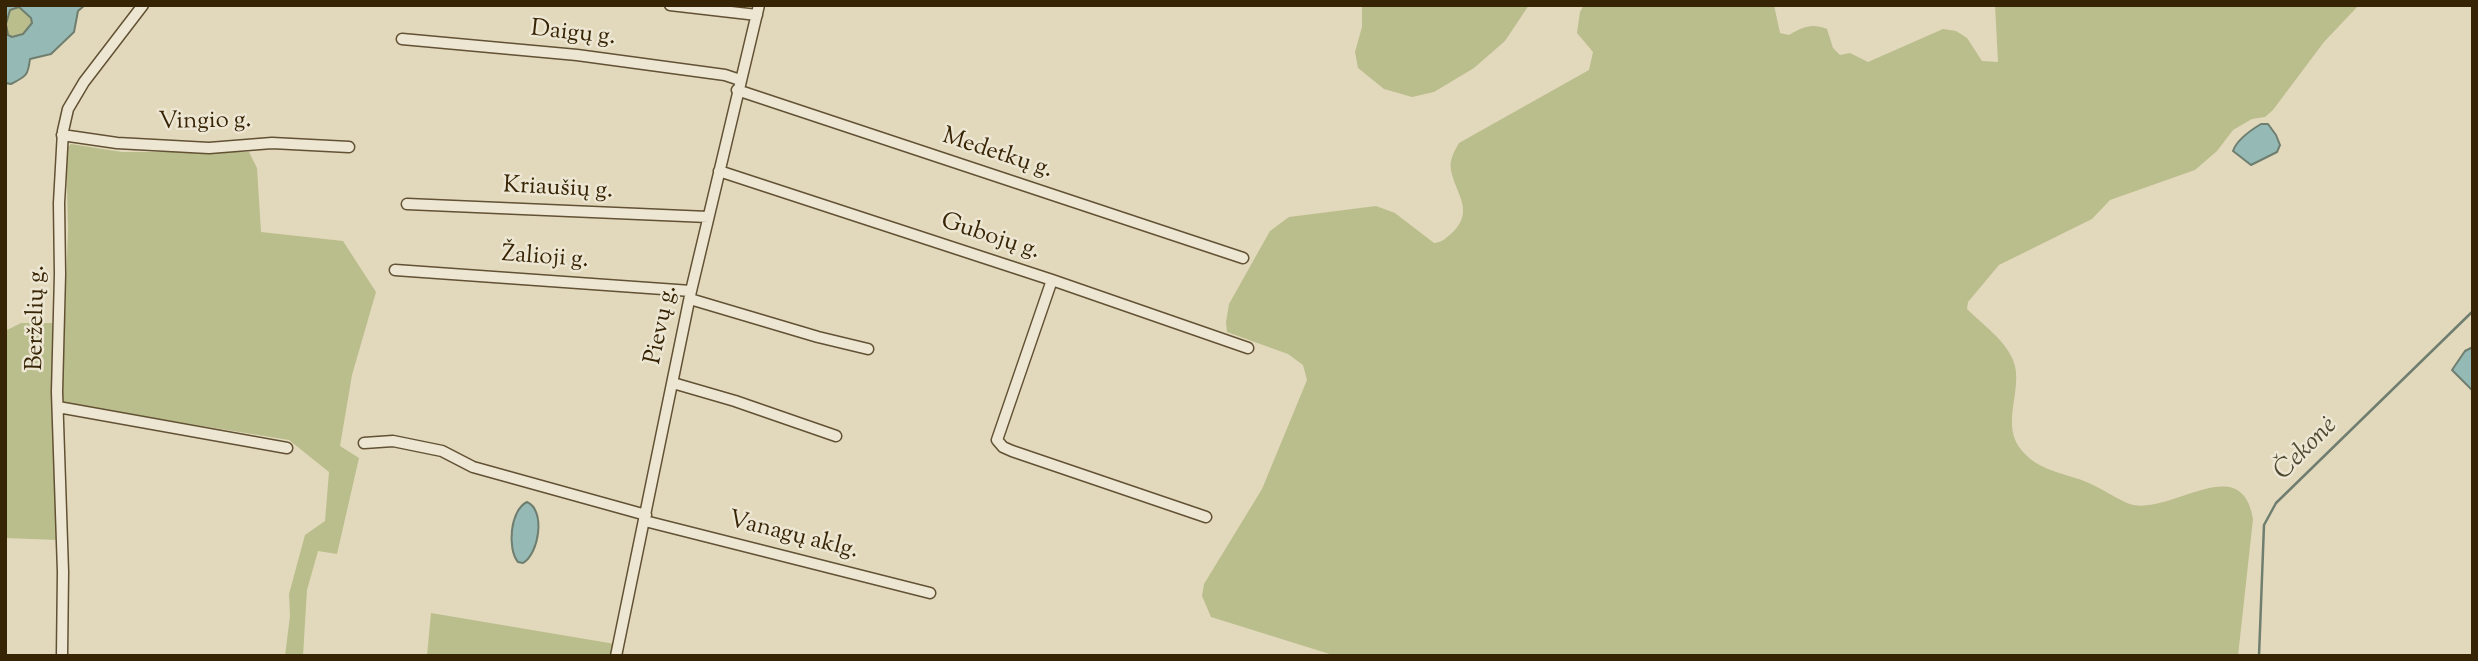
<!DOCTYPE html>
<meta charset="utf-8">
<style>
body{margin:0}
#map{position:relative;width:2478px;height:661px;overflow:hidden;background:#e2d9bc;font-family:"Sorts Mill Goudy",serif}
canvas{display:block}
.frame{position:absolute;inset:0;border:7px solid #372405;pointer-events:none}
</style>
<div id="map">
<canvas width="2478" height="661"></canvas>
<div class="frame"></div>
</div>
<script>
const ctx = document.querySelector('canvas').getContext('2d');
ctx.lineJoin = 'round';
function fillPath(path, color) { ctx.fillStyle = color; ctx.fill(path, 'evenodd'); }
function trace(path, color, width, dash) { ctx.strokeStyle = color; ctx.lineWidth = width; ctx.lineCap = dash ? 'butt' : 'round'; ctx.setLineDash(dash || []); ctx.stroke(path); }
function drawText(font, color, halo, rows, align = 'center') {
  ctx.font = font + ' "Sorts Mill Goudy",serif'; ctx.lineWidth = 5; ctx.setLineDash([]); ctx.textBaseline = 'middle'; ctx.strokeStyle = halo; ctx.fillStyle = color; for (const [text, x, y, turn = 0] of rows) {
    ctx.save(); ctx.translate(x, y); ctx.rotate((+turn || 0) * Math.PI / 180); ctx.textAlign = isNaN(turn) ? turn : align; if (halo) ctx.strokeText(text, 0, 0); ctx.fillText(text, 0, 0); ctx.restore();
  }
}
fillPath(new Path2D(`
 M1362,5h167l-24,36 -31,27 -40,24 -22,5 -28,-8 -26,-21 -3,-16 7,-25z
 M1584,5h190l6,28 9,2c14,-8 22,-12 38,-6l6,19 7,7 10,-2 18,9 75,-33 13,2 11,7 15,23 16,1 -3,-57h364l-35,37 -51,68 -8,7 -13,2 -19,11 -16,21 -22,19 -85,30 -18,19 -93,46 -31,37 -1,7c15,15 38,31 46,51 12,29 -15,65 10,92 18,20 43,21 66,31 13,6 25,14 38,20 40,17 114,-56 126,16l-15,137h-902l-125,-39 -9,-21 2,-12 58,-95 45,-109 -4,-15 -15,-11 -61,-22 -1,-10 3,-18 41,-73 19,-14 87,-11 19,7 39,30c9,-1 12,-5 19,-11 22,-22 2,-39 -2,-62 -2,-10 3,-18 8,-27l130,-73 4,-18 -16,-19 3,-21z
 M19,7l12,11 1,5 -9,11 -11,3 -4,-2 -1,-17 3,-8z
 M71,144l51,8h127l8,16 4,64 82,9 33,51 -24,83 -12,71 19,12 -22,96 -19,-3 -11,39 -4,66h-18l5,-40 -1,-22 16,-59 20,-14 4,-49 -40,-32 -223,-36 -4,-3 6,-172 -2,-80z
 M21,323h31v89l6,128 -53,-2v-207z
 M431,613l184,31 -2,12h-186z`), '#babd8c');
const water = new Path2D(`
 M5,5h80l-7,6 -4,21 -23,22 -21,5c-2,16 -3,17 -19,25l-6,-1zM19,7l12,11 1,5 -9,11 -11,3 -4,-2 -2,-11 4,-14z
 M2261,124h7l8,11 4,10 -3,7 -26,13 -18,-14c4,-12 18,-21 28,-27z
 M2473,347v44l-21,-21 13,-19z
 M527,502c19,8 12,52 -4,61l-5,-1c-11,-13 -8,-52 9,-60z`);
fillPath(water, '#95bab5');
trace(water, '#6f7e6f', 2);
trace(new Path2D(`
 M2259,656l5,-131 12,-22 197,-192`), '#6f7e6f', 2.5);
const minor = new Path2D(`
 M670,5l87,10
 M402,39l175,16 148,20 15,5
 M737,90l506,168
 M62,135l55,8 92,5 63,-5 77,4
 M719,171l333,109 196,68
 M407,204l301,13
 M395,270l296,21
 M1052,280l-55,160 6,7 9,4 194,66
 M690,299l128,38 50,12
 M673,383l62,18 101,35
 M58,407l229,41
 M364,443l29,-2 49,10 31,16 173,48
 M645,521l285,72
 M62,656l1,-84 -6,-180 3,-118 -1,-71 4,-72 5,-22 16,-27 59,-77
 M616,656l75,-365 68,-286`);
trace(minor, '#625133', 13);
trace(minor, '#ece6d3', 10);
drawText('24px', '#372405', '#ece6d3', [
 ["Daigų g.",573,35,6],
 ["Vingio g.",205,123,-1],
 ["Medetkų g.",997,155,18],
 ["Kriaušių g.",558,190,3],
 ["Gubojų g.",990,238,18],
 ["Žalioji g.",545,259,4],
 ["Berželių g.",38,318,-89],
 ["Pievų g.",663,325,-78],
 ["Vanagų aklg.",793,537,14]
]);
drawText('italic 26px', '#4e4a31', '#ece6d3', [
 ["Čekonė",2307,450,-45]
]);
</script>
